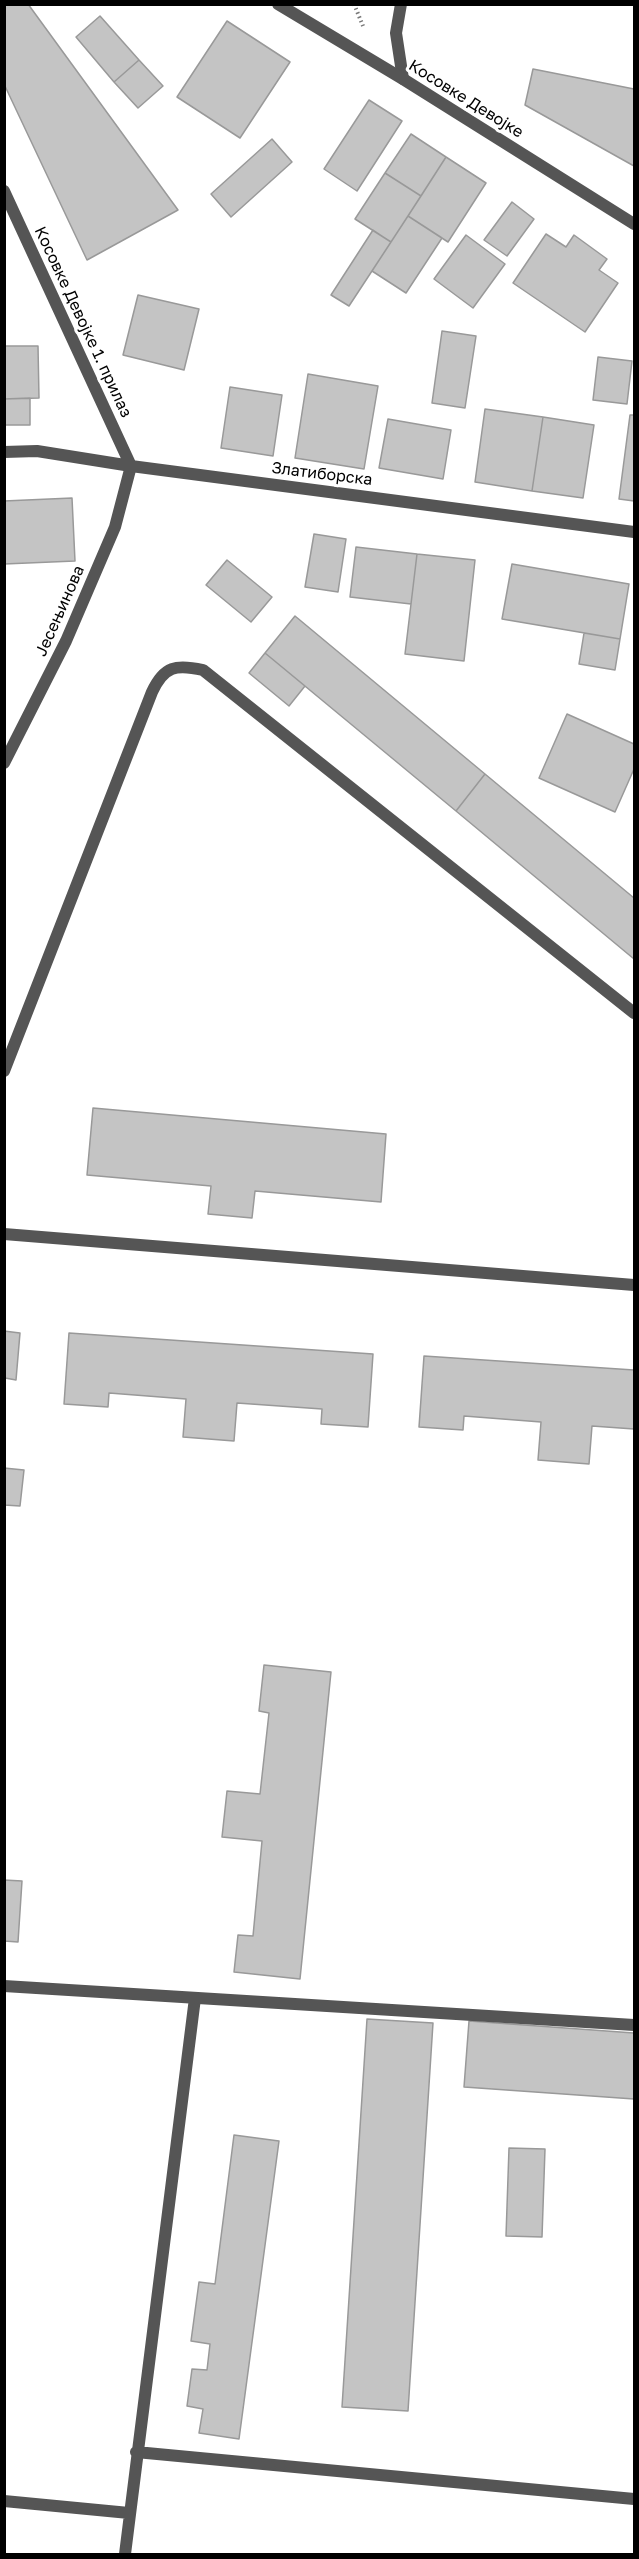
<!DOCTYPE html>
<meta charset="utf-8">
<style>
body{margin:0}
#map{position:relative;width:639px;height:2559px;overflow:hidden;background:#fff;font-family:"Golos Text",sans-serif}
canvas{display:block}
.frame{position:absolute;inset:0;border:6px solid #000;pointer-events:none}
</style>
<div id="map">
<canvas width="639" height="2559"></canvas>
<div class="frame"></div>
</div>
<script>
const ctx = document.querySelector('canvas').getContext('2d');
ctx.lineJoin = 'round';
function fillPath(path, color) { ctx.fillStyle = color; ctx.fill(path, 'evenodd'); }
function trace(path, color, width, dash) { ctx.strokeStyle = color; ctx.lineWidth = width; ctx.lineCap = dash ? 'butt' : 'round'; ctx.setLineDash(dash || []); ctx.stroke(path); }
function drawText(font, color, halo, rows, align = 'center') {
  ctx.font = font + ' "Golos Text",sans-serif'; ctx.lineWidth = 6; ctx.setLineDash([]); ctx.textBaseline = 'middle'; ctx.strokeStyle = halo; ctx.fillStyle = color; for (const [text, x, y, turn = 0] of rows) {
    ctx.save(); ctx.translate(x, y); ctx.rotate((+turn || 0) * Math.PI / 180); ctx.textAlign = isNaN(turn) ? turn : align; if (halo) ctx.strokeText(text, 0, 0); ctx.fillText(text, 0, 0); ctx.restore();
  }
}
const building = new Path2D(`
 M4,4h24l150,206 -91,50 -83,-176z
 M100,16l39,44 -25,22 -38,-45z
 M227,21l63,41 -50,76 -63,-41z
 M139,60l24,26 -25,22 -24,-26z
 M533,69l101,20v77l-109,-61z
 M369,100l33,21 -45,70 -33,-22z
 M411,134l35,23 -25,39 -36,-23z
 M272,139l20,23 -61,55 -20,-23z
 M446,157l40,26 -38,59 -40,-26z
 M385,173l36,23 -30,46 -36,-23z
 M512,202l22,17 -27,37 -23,-16z
 M408,216l34,22 -36,55 -34,-22z
 M373,230l18,12 -42,64 -18,-11z
 M546,234l20,13 8,-12 33,24 -8,11 19,13 -33,49 -72,-49z
 M466,235l39,29 -32,44 -39,-29z
 M138,295l61,14 -15,61 -61,-15z
 M442,331l34,5 -11,72 -33,-5z
 M4,346h34l1,52 -35,1z
 M598,357l34,4 -5,43 -34,-4z
 M308,374l70,12 -14,83 -69,-11z
 M230,387l52,8 -9,61 -52,-8z
 M30,398v27h-26v-26z
 M485,409l58,8 -11,74 -57,-9z
 M630,415h4v86l-15,-2z
 M543,417l51,8 -11,73 -51,-7z
 M388,419l63,11 -8,49 -64,-11z
 M72,498l3,63 -71,3v-63z
 M314,534l32,5 -8,53 -33,-5z
 M356,547l61,7 -6,50 -61,-7z
 M417,554l58,6 -11,101 -59,-7z
 M227,560l45,37 -21,25 -45,-37z
 M512,564l117,20 -9,55 -118,-20z
 M295,616l190,158 -29,37 -191,-158z
 M584,633l36,6 -5,31 -36,-6z
 M265,653l40,33 -16,20 -40,-33z
 M567,714l67,30v25l-19,43 -76,-34z
 M485,774l149,124v61l-178,-148z
 M93,1108l293,26 -5,68 -126,-11 -3,27 -44,-4 3,-28 -124,-11z
 M4,1331l16,2 -4,47 -11,-2 -1,11z
 M69,1333l304,21 -5,73 -47,-3 1,-15 -85,-6 -3,38 -51,-4 3,-38 -77,-6 -1,14 -44,-3z
 M424,1356l210,14v59l-42,-3 -3,38 -51,-4 3,-38 -77,-6 -1,14 -44,-3z
 M4,1468l20,2 -4,36 -16,-1z
 M264,1665l67,7 -31,307 -66,-7 4,-37 15,1 9,-95 -40,-4 5,-46 33,3 9,-81 -10,-2z
 M4,1880l18,1 -4,61 -14,-1z
 M367,2019l66,4 -25,388 -66,-4z
 M469,2021l165,12v66l-170,-12z
 M234,2135l45,6 -40,298 -40,-6 4,-24 -16,-3 5,-37 15,1 3,-26 -19,-3 8,-59 16,2z
 M509,2148l36,1 -3,88 -36,-1z`);
fillPath(building, '#c4c4c4');
trace(building, '#999', 1.5);
trace(new Path2D(`
 M354,4l9,22`), '#777', 4, [1.5, 3]);
trace(new Path2D(`
 M401,4l-5,29 7,46
 M4,763l62,-122 49,-114 16,-61
 M4,1071l148,-379c12,-26 24,-28 51,-22l431,343
 M4,1234l630,51
 M4,1986l630,39
 M136,2452l498,47
 M4,2501l125,12
 M125,2554l70,-556`), '#555', 12);
trace(new Path2D(`
 M4,191l127,275
 M4,452l33,-1 94,15 503,66`), '#555', 12);
trace(new Path2D(`
 M278,4l125,75 231,145`), '#555', 12);
drawText('16px', '#000', '#fff', [
 ["Косовке Девојке",466,99,32],
 ["Косовке Девојке 1. прилаз",83,322,65],
 ["Златиборска",322,474,7],
 ["Јесењинова",60,611,-66]
]);
</script>
